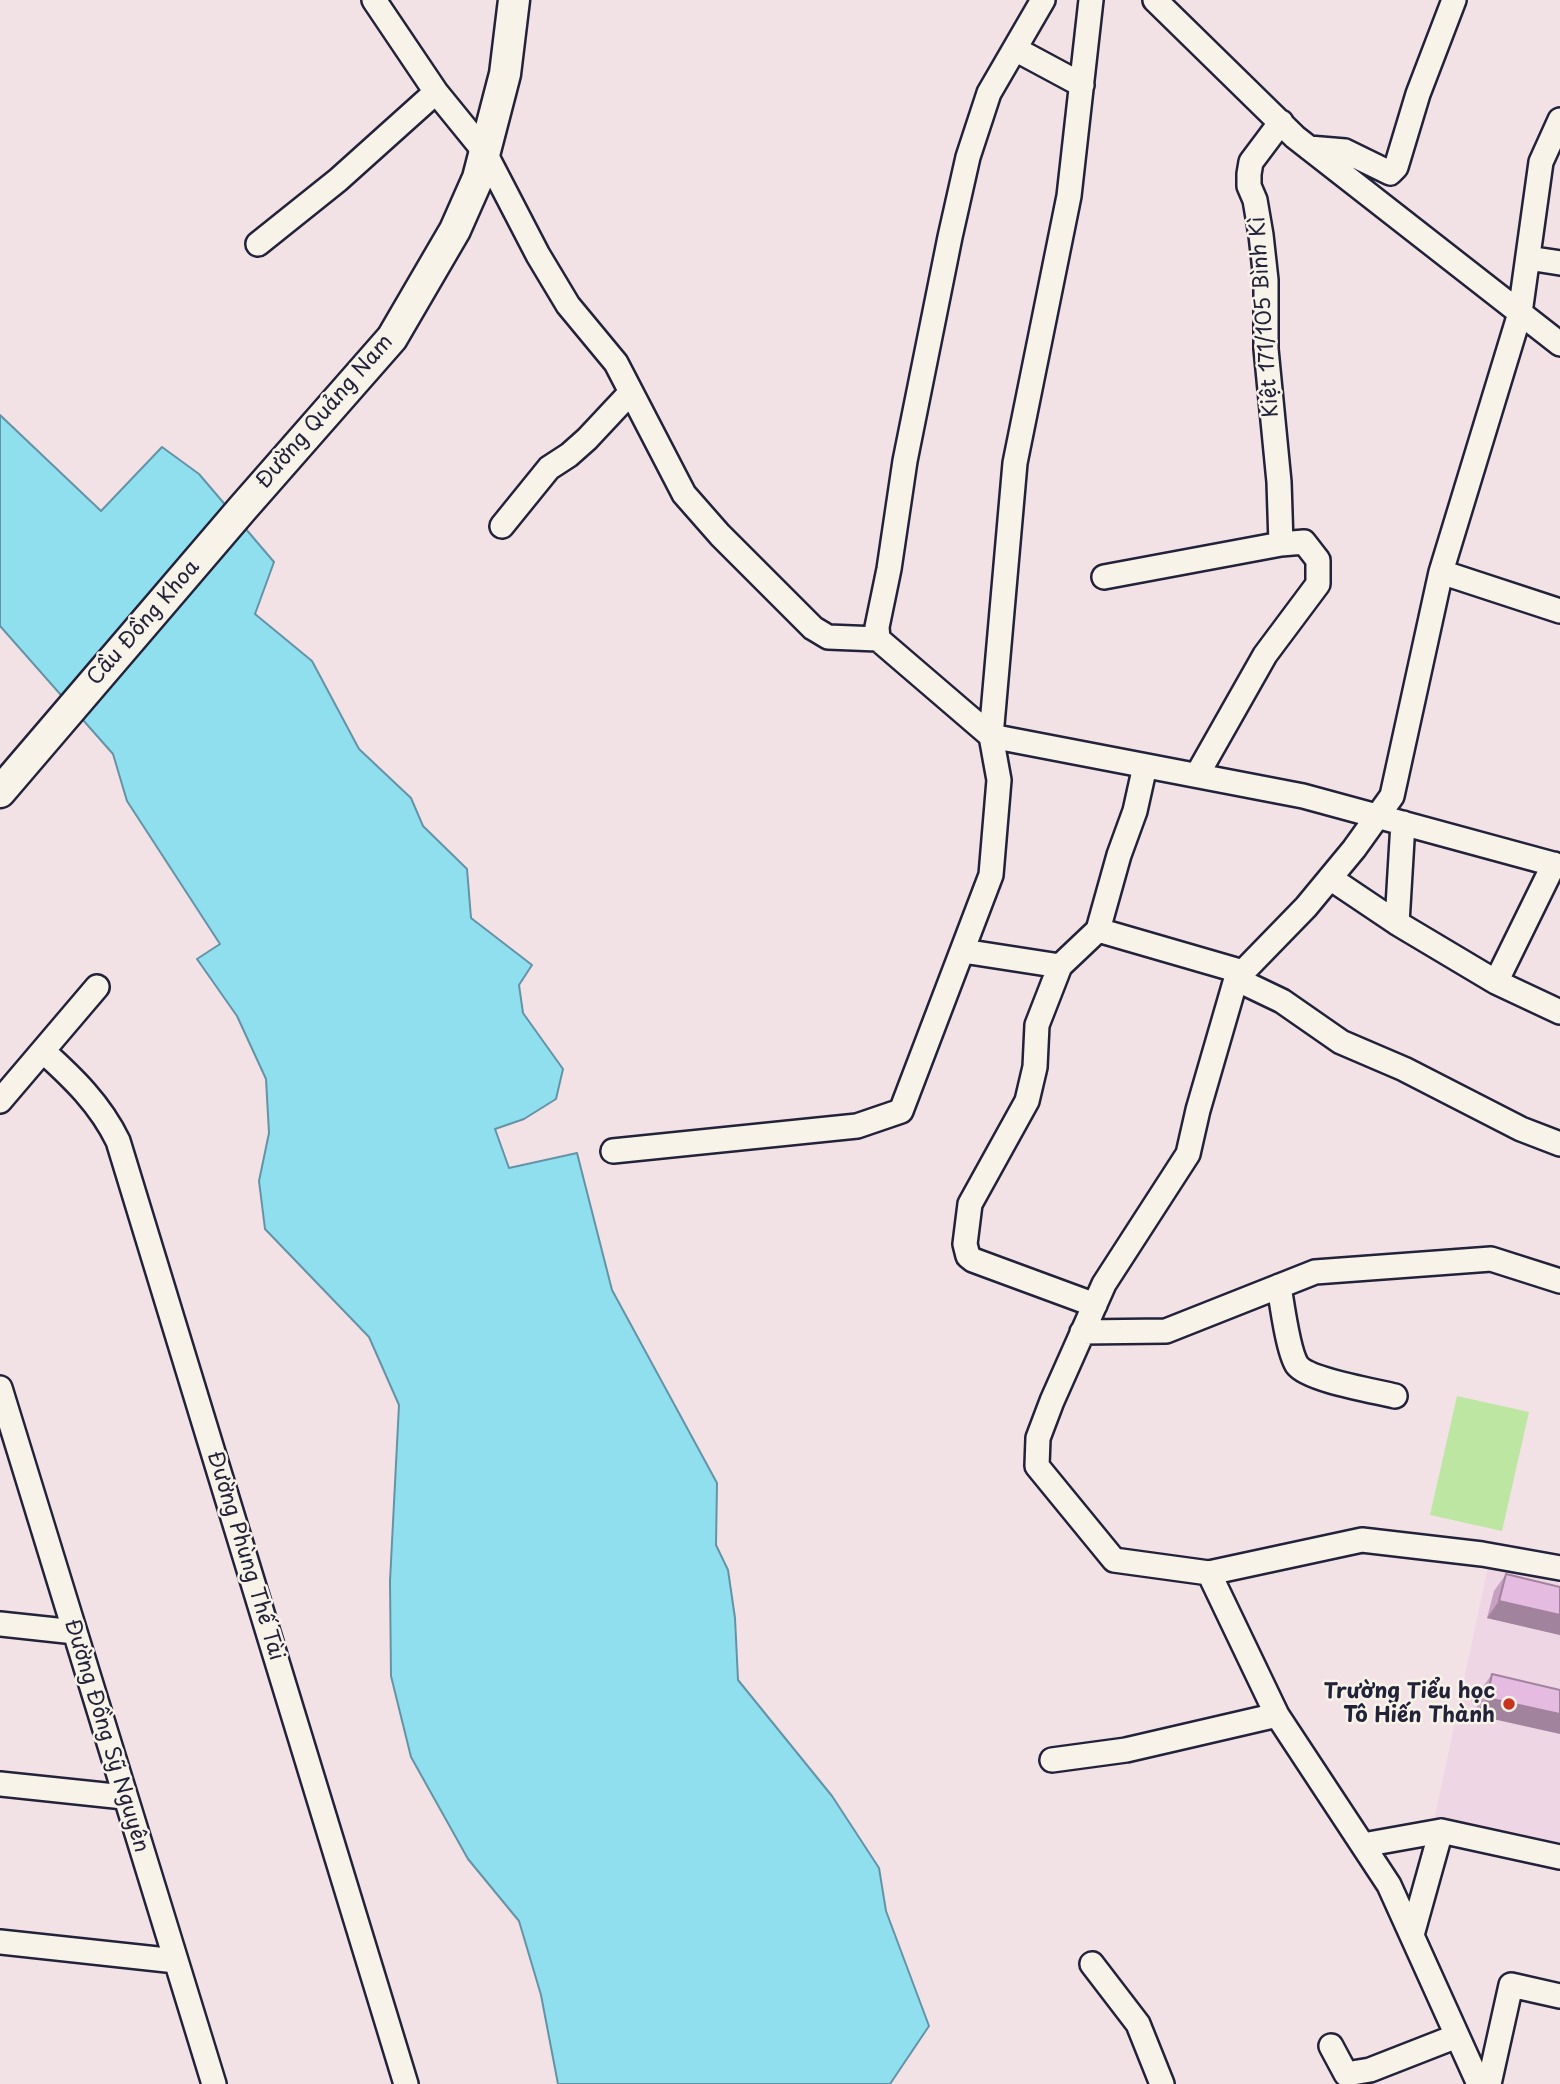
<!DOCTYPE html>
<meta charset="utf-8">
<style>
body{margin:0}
canvas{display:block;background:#f2e2e6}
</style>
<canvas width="1560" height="2084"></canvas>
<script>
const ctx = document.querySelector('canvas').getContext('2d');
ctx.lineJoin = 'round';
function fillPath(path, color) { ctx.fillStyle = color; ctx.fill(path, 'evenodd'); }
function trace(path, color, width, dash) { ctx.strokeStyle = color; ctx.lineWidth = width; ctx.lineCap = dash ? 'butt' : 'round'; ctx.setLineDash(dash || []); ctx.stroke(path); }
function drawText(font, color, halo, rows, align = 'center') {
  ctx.font = font + ' "Playpen Sans",sans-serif'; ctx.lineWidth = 5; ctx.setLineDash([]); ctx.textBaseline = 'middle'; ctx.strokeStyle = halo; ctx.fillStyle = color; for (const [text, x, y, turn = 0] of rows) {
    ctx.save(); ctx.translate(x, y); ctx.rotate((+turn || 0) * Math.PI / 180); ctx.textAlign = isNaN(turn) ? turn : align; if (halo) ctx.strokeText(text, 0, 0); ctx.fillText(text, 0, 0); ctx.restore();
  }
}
fillPath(new Path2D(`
 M1488,1567l72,16v270l-127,-28z`), '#eed6e4');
fillPath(new Path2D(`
 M1457,1396l72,16 -27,119 -72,-16z`), '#bde6a3');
const water = new Path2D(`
 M0,415l101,96 61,-64 37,27 75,88 -19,52 57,47 47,88 52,49 12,28 44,43 4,49 61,47 -13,20 4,28 40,56 -7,30 -32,20 -29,10 14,39 68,-15 35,137 105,193 -1,62 12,25 7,48 3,62 94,116 47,72 7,43 43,115 -39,58h-332l-17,-89 -22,-74 -51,-62 -57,-102 -20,-81 -1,-95 9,-176 -30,-68 -104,-108 -6,-48 10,-48 -3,-54 -29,-63 -40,-57 23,-15 -93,-143 -14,-47 -113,-128z`);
fillPath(water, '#90dfee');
trace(water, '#6493a6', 2);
const minor = new Path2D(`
 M374,0l62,92 48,59 54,104 30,50 48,58 68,131 36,41 93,93 15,9 50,2 113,97 312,60 257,70
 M1155,0l140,137 265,207
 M1015,49l67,36
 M1560,120l-19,42 -21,151 -79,259 -49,224 -38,53 -48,58 -70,72 -38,131 -10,44 -84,130 -52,117 -14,37 -1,28 77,94 95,13 153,-33 120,14 78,14
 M1309,148l36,3 45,22 6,-6 22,-73 36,-94
 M258,244l80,-64 98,-88
 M1528,258l32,5
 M502,526l47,-58 20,-13 18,-16 44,-47
 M1281,544l-2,-62 -13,-133v-69l-5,-45 -6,-35 -6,-14v-12l2,-12 30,-40
 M1441,572l119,39
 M1104,577l177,-33 23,-2 14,18v24l-53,71 -68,120
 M878,639l-1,-12 12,-58 16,-108 45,-224 18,-80 21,-64 54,-93
 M1330,878l67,45 99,59 64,30
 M1397,923l6,-100
 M1098,930l145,42
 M963,951l97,15
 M1236,979l46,22 59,41 63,27 117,60 39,15
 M1496,982l58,-118
 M43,1051c30,27 57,53 75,90l288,943
 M0,1101l97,-114
 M613,1151l244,-25 44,-15 90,-236 8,-95 -8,-44 24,-273 54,-267 22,-196
 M1279,1286c3,18 9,65 18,79 11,15 78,26 98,31
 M1095,1305l-122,-45 -5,-4 -3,-12 5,-40 57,-103 8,-34 2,-42 23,-59 38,-36 21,-75 16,-44 10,-45
 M1082,1332l84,-1 149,-59 176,-13 69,22
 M0,1388l214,696
 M1209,1573l68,142 112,170 90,199
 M0,1624l75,8
 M1052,1760l74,-10 151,-35
 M0,1784l124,13
 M1363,1845l78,-14 119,26
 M1412,1935l29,-104
 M0,1942l176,19
 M1092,1964l46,60 24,60
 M1331,2046l15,28 24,-4 87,-34
 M1489,2084l22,-99 49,11`);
const major = new Path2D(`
 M0,792l242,-283 150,-171 63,-108 23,-52 27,-104 9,-74`);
trace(minor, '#22223b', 28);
trace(major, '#22223b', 35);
trace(minor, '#f7f3e8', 23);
trace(major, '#f7f3e8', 30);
fillPath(new Path2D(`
 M1506,1574l54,13v48l-73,-17 7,-27z
 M1492,1674l68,16 -85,25 5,-24z`), '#c6a1c2');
fillPath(new Path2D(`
 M1499,1601l61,14v20l-73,-17z
 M1487,1698l73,16v20l-85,-19z`), '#a1839e');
const building = new Path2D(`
 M1506,1574l54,13v28l-61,-14z
 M1492,1674l68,16v24l-73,-16z`);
fillPath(building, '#e6bbe1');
trace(building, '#a1839e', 2);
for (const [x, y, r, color] of [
 [1509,1704,7,"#c8321e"]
]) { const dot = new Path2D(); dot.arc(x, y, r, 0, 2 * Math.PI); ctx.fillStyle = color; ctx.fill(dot); trace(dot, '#f7f3e8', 2.5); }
drawText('21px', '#22223b', '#f7f3e8', [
 ["Kiệt 171/105 Bình Kì",1265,317,-94],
 ["Đường Quảng Nam",325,412,-49],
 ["Cầu Đồng Khoa",144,623,-49],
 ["Đường Phùng Thế Tài",245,1556,73],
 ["Đường Đồng Sỹ Nguyên",106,1736,73]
]);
drawText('bold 21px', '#22223b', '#f7f3e8', [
 ["Trường Tiểu học",1495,1692],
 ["Tô Hiến Thành",1495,1716]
], 'right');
</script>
